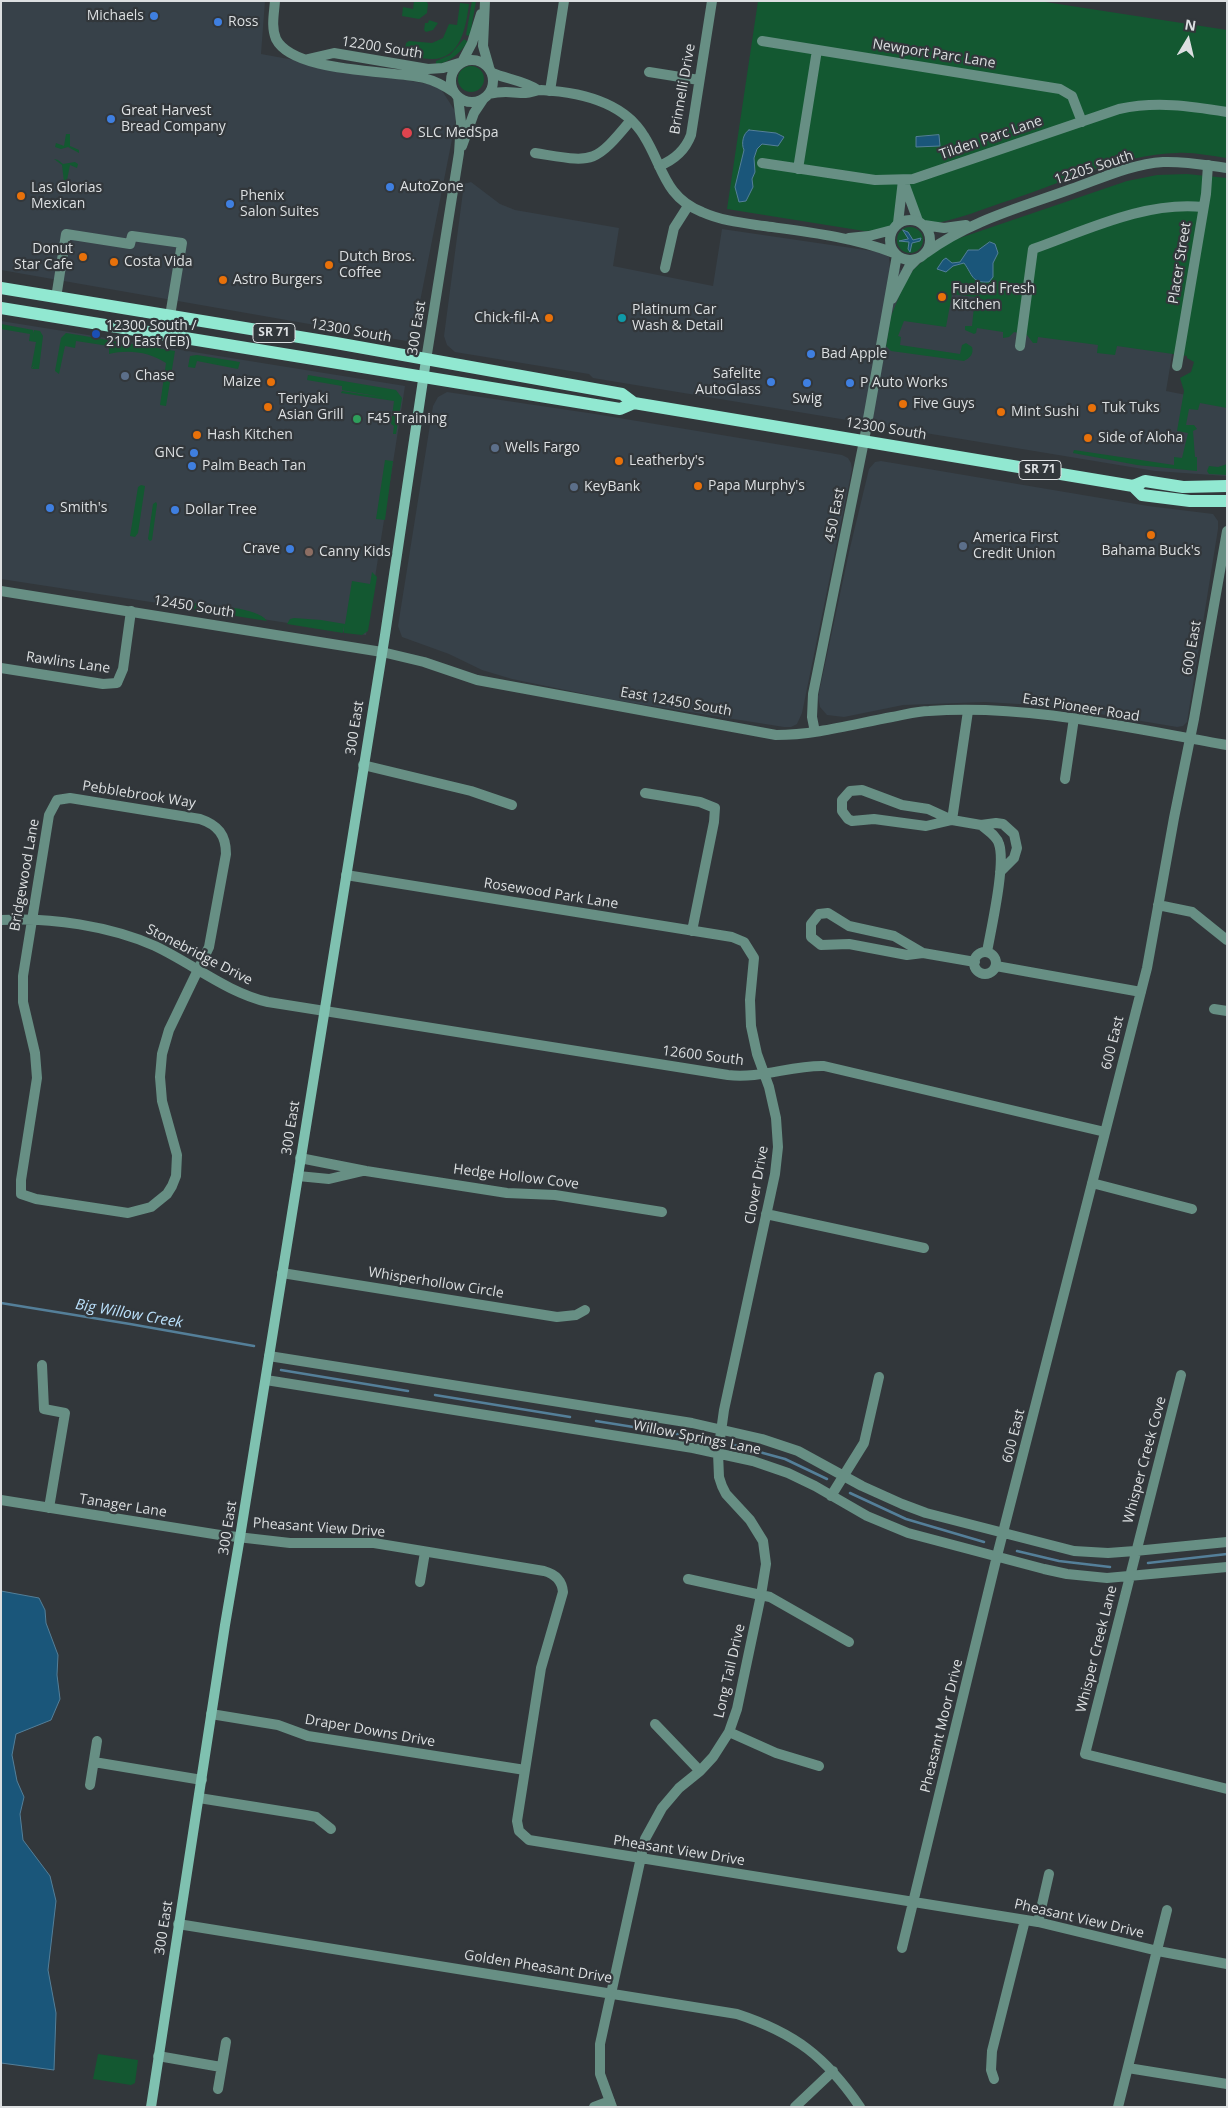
<!DOCTYPE html>
<style>
body{margin:0}
#map{position:relative;width:1228px;height:2108px;overflow:hidden;background:#32373b;font-family:"Open Sans",sans-serif}
canvas{display:block}
.frame{position:absolute;inset:0;border:2px solid #dcdfe1;pointer-events:none}
.north{position:absolute;left:1163px;top:15px;width:50px;height:50px;-webkit-text-stroke:4px #32373b;paint-order:stroke;rotate:9deg;font-size:14px;font-weight:700;line-height:20px;text-align:center;color:#dcdfe1}
.north::after{content:'';display:block;margin:auto;width:18px;height:22px;background:#dcdfe1;clip-path:polygon(50% 0,100% 100%,50% 72%,0 100%)}
</style>
<div id="map">
<canvas width="1228" height="2108"></canvas>
<div class="frame"></div>
<div class="north">N</div>
</div>
<script>
const ctx = document.querySelector('canvas').getContext('2d');
ctx.lineJoin = 'round';
function fillPath(path, color) { ctx.fillStyle = color; ctx.fill(path, 'evenodd'); }
function trace(path, color, width, dash) { ctx.strokeStyle = color; ctx.lineWidth = width; ctx.lineCap = dash ? 'butt' : 'round'; ctx.setLineDash(dash || []); ctx.stroke(path); }
function drawText(font, color, halo, rows, align = 'center') {
  ctx.font = font + ' "Open Sans",sans-serif'; ctx.lineWidth = 4.5; ctx.setLineDash([]); ctx.textBaseline = 'middle'; ctx.strokeStyle = halo; ctx.fillStyle = color; for (const [text, x, y, turn = 0] of rows) {
    ctx.save(); ctx.translate(x, y); ctx.rotate((+turn || 0) * Math.PI / 180); ctx.textAlign = isNaN(turn) ? turn : align; if (halo) ctx.strokeText(text, 0, 0); ctx.fillText(text, 0, 0); ctx.restore();
  }
}
fillPath(new Path2D(`
 M1,1h264l-4,53 178,32 18,28 -45,228 -411,-72z
 M471,182l29,22 15,6 104,18 -6,38 100,20 9,-57 157,23 10,5 1,11 287,57 -11,66 61,12v73l-72,-5 -562,-93 -4,-4 -134,-22 -8,-7 -3,-9 20,-152z
 M1,321l404,65 -39,249 -365,-56z
 M447,392l148,22 247,41 6,3 3,5 1,6 -50,244 -5,11 -6,3h-7l-170,-27 -102,-21 -30,-9 -33,-16 -47,-17 -4,-11 35,-220 5,-9z
 M881,461l267,45 65,8 5,7v8l-31,193 -4,4 -6,1 -125,-21 -67,-4 -82,3 -59,12 -17,-2 -7,-8 -2,-10 31,-145 20,-83 6,-7z`), '#374149');
fillPath(new Path2D(`
 M414,1h12l2,3 -1,9 -8,6 -17,-3 1,-9 10,2z
 M472,1h4l-6,35 -4,-1z
 M758,1h281l188,29v128c-17,-2 -33,-6 -50,-5 -56,1 -122,33 -176,50 -26,9 -50,19 -77,22l-15,-32 -17,37 -28,1 -137,-22z
 M460,3l9,1c-3,22 -8,56 -38,55 -9,0 -18,-3 -27,-4l2,-12 3,-2 23,2 11,-5 6,-14 8,1z
 M429,20l9,3 -5,7 -7,2 -2,-2 1,-7h3z
 M464,39l4,3c-9,12 -17,19 -32,23v-4l14,-6z
 M458 79a13 13 0 1 1 26 0a13 13 0 1 1-26 0Z
 M66,134h4v12l9,4v3l-11,-6 -7,2 -6,-2 1,-4 8,3z
 M54,159l4,1 5,4 12,-2 3,2 -1,4 -7,-3 -5,25 -3,-25z
 M1187,174l40,4v230l-27,-5 -2,7 -9,-1 -3,16h8l3,4 -4,2 2,26h2v14l-60,-6 -64,-12 1,-3 100,15v-8l8,1 6,-25 -11,-2 7,-40 -4,-13 11,-6 3,-10 -7,-4v-2l-70,-10 -2,9 -18,-2 1,-8 -60,-8 -1,6h-4l-6,-8 -13,-3 -5,5 -6,1v-6l-26,-4 -1,5 -2,1 -9,-4v-4h7l3,-29 -23,-3 -6,33 -42,-6 -6,15 3,1 -1,8 60,9 2,-9 4,-2 6,4c2,7 -2,11 -8,14l-73,-10 -5,-5 5,-30 15,-36 8,-11 18,-16 16,-11 179,-61 30,-6z
 M897 240a13 13 0 1 1 26 0a13 13 0 1 1-26 0Z
 M1,324l32,6 1,3v-3l6,1 3,5 -4,33h-7l3,-5 -4,5 5,-27 -7,-1 1,-7 -29,-5z
 M66,333l109,18 -9,55 -6,-1 6,-42c-16,-11 -38,-14 -57,-9v-8l-33,-5 -1,7 -10,-2 -6,28 -4,-3 6,-33z
 M197,355l43,7 -2,7 -41,-8 -2,7 -7,-1 2,-11z
 M308,375l88,15 6,8 -6,36h-3l1,-8 -3,-2 3,-23 -53,-8 1,-2 45,7 -45,-8v-4l-35,-6z
 M385,460l8,1 -8,59 -9,-1z
 M1227,464v11l-18,-1 -2,-3 2,-5 9,1z
 M141,485l4,1 -7,47 -3,4 -5,-1 8,-49z
 M156,502l1,2 -5,36 -2,1 -2,-2 5,-35z
 M372,572l5,5 -9,54 -6,4 -18,-2v-7l-1,7 -56,-9 3,-5 4,-1 27,2 24,4 7,-43 18,3z
 M195,603c17,3 63,4 72,18l-76,-12z
 M98,2054l40,6 -3,23 -4,2 -38,-6z`), '#135831');
const water = new Path2D(`
 M749,130l27,3 8,4 -6,9 -16,-2 -5,5 -3,9 1,14 -3,7 1,8 -7,14 -7,1 -4,-15 9,-37c-3,-6 -1,-17 5,-20z
 M939,135l1,11 -24,1v-10z
 M903,230l5,2 5,8 8,-2 -1,3 -8,2 -2,9 -2,-3 1,-7 -10,-1 9,-2z
 M990,242l5,2 3,9 -5,10v14l-4,5c-18,1 -16,-7 -25,-19l-11,3 -7,6 -9,-3 6,-9 3,-2 6,5 8,-1 8,-12h10z
 M1,1591l38,7 6,12 1,13 12,32 -1,20 3,24 -9,21 -35,14 -4,21 5,26 7,16 -4,17 3,26 27,36 6,25 -8,69 8,43 -2,57 -53,-7z`);
fillPath(water, '#1a567a');
trace(water, '#547f99', 1);
trace(new Path2D(`
 M1,1303l129,21 124,22
 M281,1370l127,21
 M435,1395l135,22
 M596,1421l106,17
 M730,1444l55,15 42,20
 M850,1493l56,26 78,23
 M1017,1551l42,10 51,6
 M1148,1563l79,-9`), '#547f99', 2.5);
trace(new Path2D(`
 M762,41l298,48 12,7 10,26
 M649,72l50,8
 M550,91l14,-90
 M535,153c58,9 58,13 96,-33
 M762,163l113,17 38,-1 206,-70c37,-8 71,-3 108,3
 M659,166c15,-6 26,-15 32,-31l21,-134
 M798,169l19,-119
 M903,180l15,41
 M898,223l5,-43
 M665,268l9,-40 14,-22
 M56,298l10,-64 64,10 2,-8 50,7 -12,73
 M1020,346l13,-97c54,-19 112,-48 170,-42
 M1177,366l29,-172 2,-29
 M1,668l102,16 14,-1 6,-14 8,-58
 M363,765l108,26 41,14
 M1065,779l9,-61
 M645,793l55,9 15,6 -1,14 -22,109
 M70,798l130,21c18,6 26,16 26,35l-17,93 -40,83 -7,24 -2,23 2,24 15,54 -1,21 -4,10 -5,8 -16,13 -23,6 -92,-14 -15,-5v-14l16,-102 -2,-25 -12,-51v-26l26,-161 8,-15z
 M952,820l-26,6 -52,-7 -22,2 -4,-2 -6,-8v-11l8,-9 12,-1 40,15 26,4 24,11 29,5 15,-2 7,1 11,10 3,14 -3,10 -14,14
 M952,820l16,-109
 M981,825c7,6 16,11 18,19 7,20 -8,85 -12,108
 M346,875l386,62 12,5 10,16 -4,42 1,26 6,28 12,33 7,31 2,29 -3,27 -51,236 -6,43 1,24 3,9 4,8 24,26 13,21 3,23 -5,31 -24,114 -8,23 -16,25 -13,14 -21,17 -17,20 -17,31 -45,205v30l12,33
 M1158,905l34,7 35,28
 M1,920c49,-3 109,6 154,26 38,18 73,47 113,56l460,73c32,4 64,-10 96,-9l281,66
 M974 963a11 11 0 1 1 22 0a11 11 0 1 1-22 0Z
 M923,953l-29,-17 -45,-10 -21,-13 -9,1 -8,10v13l10,8 28,-1 58,11 16,-2 52,9
 M996,966l145,26
 M1214,1009l13,2
 M300,1158l66,13 141,22 48,2 107,17
 M298,1176l31,3 34,-8
 M1092,1183l100,26
 M766,1214l158,34
 M282,1273l275,44 19,-2 9,-5
 M269,1356l423,67 70,16 36,12 64,35 40,18 24,9 148,38 34,2 27,-2 92,-9
 M42,1365l2,44 21,4 -16,95
 M1181,1375l-96,379 142,35
 M266,1380l427,68 60,13 35,12 27,13 52,30 41,17 136,36 23,5 40,4 120,-11
 M831,1496l33,-53 15,-66
 M1,1500l219,35 70,8h84l170,28c11,3 18,9 19,21l-22,76 -24,153 2,10 10,9 509,82 120,29 69,13
 M688,1579l82,18 79,45
 M420,1582l5,-30
 M211,1714l67,11 30,11 217,34
 M655,1724l45,47
 M729,1732l47,21 43,13
 M94,1762l108,18
 M90,1785l7,-44
 M199,1798l107,17 10,2 15,12
 M1038,1922l11,-48
 M178,1924l559,90c58,19 89,43 123,93
 M902,1948l95,-392 150,-588 27,-150 20,-99 33,-188
 M158,2056l63,11
 M1128,2068l99,16
 M994,2079l-3,-9 1,-19 33,-131
 M218,2089l8,-47
 M594,2107l16,-6
 M795,2107l38,-36
 M1118,2107l49,-197`), '#678f84', 10);
trace(new Path2D(`
 M275,1c-1,13 -4,26 1,38 17,34 114,31 148,39 12,3 21,8 31,15
 M485,1l-2,45 6,21
 M308,59l26,-6 94,16 15,-1 16,-5
 M451 81a21 21 0 1 1 42 0a21 21 0 1 1-42 0Z
 M462,62l10,-19 9,-29
 M492,73c15,6 33,8 46,17
 M489,94c16,-4 22,-1 37,-1 5,0 10,-3 15,-3 38,2 82,11 103,46 19,30 20,61 58,76 20,9 41,11 62,14 44,6 89,11 130,27
 M462,146l12,-33 10,-15
 M890 240a20 20 0 1 1 40 0a20 20 0 1 1-40 0Z
 M924,225l20,3 22,-3
 M849,238l20,-2 23,-6
 M926,253c43,-32 96,-46 145,-64 29,-10 60,-25 92,-27 21,-1 42,3 64,6
 M892,299l17,-32 8,-8
 M426,360l33,-207 2,-31 -3,-25
 M1,591l381,61 42,10 53,18 299,55c39,0 78,-11 116,-18 12,-2 25,-6 37,-6 100,-7 200,17 298,34
 M815,732l-3,-15 1,-23 51,-253 33,-186`), '#678f84', 10);
trace(new Path2D(`
 M151,2107l74,-482 15,-88 145,-902 41,-275`), '#7fc1b0', 10);
trace(new Path2D(`
 M1,288l335,55 286,51 12,9 499,83 12,-5 38,6 44,-1
 M1,308l619,101 14,-6
 M1133,486l9,9 48,6h37`), '#91e8d1', 12);
for (const [x, y, r, color] of [
 [154,16,5,"#3f7fe0"],
 [218,22,5,"#3f7fe0"],
 [111,119,5,"#3f7fe0"],
 [407,133,6,"#e0444e"],
 [390,187,5,"#3f7fe0"],
 [21,196,5,"#e8710a"],
 [230,204,5,"#3f7fe0"],
 [83,257,5,"#e8710a"],
 [114,262,5,"#e8710a"],
 [329,265,5,"#e8710a"],
 [223,280,5,"#e8710a"],
 [942,297,5,"#e8710a"],
 [549,318,5,"#e8710a"],
 [622,318,5,"#0f9aa8"],
 [96,334,5,"#1a4fb4"],
 [811,354,5,"#3f7fe0"],
 [125,376,5,"#5c6f8a"],
 [271,382,5,"#e8710a"],
 [771,382,5,"#3f7fe0"],
 [807,383,5,"#3f7fe0"],
 [850,383,5,"#3f7fe0"],
 [903,404,5,"#e8710a"],
 [268,407,5,"#e8710a"],
 [1092,408,5,"#e8710a"],
 [1001,412,5,"#e8710a"],
 [357,419,5,"#2e9e5b"],
 [197,435,5,"#e8710a"],
 [1088,438,5,"#e8710a"],
 [495,448,5,"#5c6f8a"],
 [194,453,5,"#3f7fe0"],
 [619,461,5,"#e8710a"],
 [192,466,5,"#3f7fe0"],
 [698,486,5,"#e8710a"],
 [574,487,5,"#5c6f8a"],
 [50,508,5,"#3f7fe0"],
 [175,510,5,"#3f7fe0"],
 [1151,535,5,"#e8710a"],
 [963,546,5,"#5c6f8a"],
 [290,549,5,"#3f7fe0"],
 [309,552,5,"#8d6e63"]
]) { const dot = new Path2D(); dot.arc(x, y, r, 0, 2 * Math.PI); ctx.fillStyle = color; ctx.fill(dot); trace(dot, '#32373b', 2); }
for (const [x, y, w] of [
 [274,333,42],
 [1040,470,42]
]) { const box = new Path2D(); box.roundRect(x - w / 2, y - 9.5, w, 19, 4); ctx.fillStyle = '#32373b'; ctx.fill(box); trace(box, '#dcdfe1', 1); }
drawText('bold 12px', '#dcdfe1', null, [
 ["SR 71",274,333],
 ["SR 71",1040,470]
]);
drawText('14px', '#dcdfe1', '#32373b', [
 ["Michaels",144,16,"right"],
 ["Ross",228,22],
 ["Great Harvest",121,111],
 ["Bread Company",121,127],
 ["SLC MedSpa",418,133],
 ["AutoZone",400,187],
 ["Las Glorias",31,188],
 ["Mexican",31,204],
 ["Phenix",240,196],
 ["Salon Suites",240,212],
 ["Donut",73,249,"right"],
 ["Star Cafe",73,265,"right"],
 ["Dutch Bros.",339,257],
 ["Coffee",339,273],
 ["Costa Vida",124,262],
 ["Astro Burgers",233,280],
 ["Fueled Fresh",952,289],
 ["Kitchen",952,305],
 ["Platinum Car",632,310],
 ["Wash & Detail",632,326],
 ["Chick-fil-A",539,318,"right"],
 ["12300 South /",106,326],
 ["210 East (EB)",106,342],
 ["Bad Apple",821,354],
 ["Safelite",761,374,"right"],
 ["AutoGlass",761,390,"right"],
 ["Chase",135,376],
 ["Maize",261,382,"right"],
 ["P Auto Works",860,383],
 ["Teriyaki",278,399],
 ["Asian Grill",278,415],
 ["Swig",807,399,"center"],
 ["Five Guys",913,404],
 ["Tuk Tuks",1102,408],
 ["Mint Sushi",1011,412],
 ["F45 Training",367,419],
 ["Hash Kitchen",207,435],
 ["Side of Aloha",1098,438],
 ["Wells Fargo",505,448],
 ["GNC",184,453,"right"],
 ["Leatherby's",629,461],
 ["Palm Beach Tan",202,466],
 ["Papa Murphy's",708,486],
 ["KeyBank",584,487],
 ["Smith's",60,508],
 ["Dollar Tree",185,510],
 ["America First",973,538],
 ["Credit Union",973,554],
 ["Crave",280,549,"right"],
 ["Bahama Buck's",1151,551,"center"],
 ["Canny Kids",319,552]
], 'left');
drawText('14px', '#dcdfe1', '#32373b', [
 ["12200 South",382,48,9],
 ["Newport Parc Lane",934,54,9],
 ["Brinnelli Drive",683,89,-80],
 ["Tilden Parc Lane",991,138,-19],
 ["12205 South",1094,168,-18],
 ["Placer Street",1180,263,-81],
 ["300 East",417,328,-81],
 ["12300 South",351,331,10],
 ["12300 South",886,429,9],
 ["450 East",835,515,-79],
 ["12450 South",194,607,9],
 ["600 East",1192,648,-80],
 ["Rawlins Lane",68,663,8],
 ["East 12450 South",676,702,10],
 ["East Pioneer Road",1081,708,9],
 ["300 East",355,728,-81],
 ["Pebblebrook Way",139,795,9],
 ["Bridgewood Lane",25,875,-80],
 ["Rosewood Park Lane",551,894,9],
 ["Stonebridge Drive",199,955,27],
 ["600 East",1113,1043,-76],
 ["12600 South",703,1056,7],
 ["300 East",291,1128,-81],
 ["Hedge Hollow Cove",516,1177,7],
 ["Clover Drive",757,1185,-80],
 ["Whisperhollow Circle",436,1283,9],
 ["600 East",1014,1436,-76],
 ["Willow Springs Lane",697,1438,11],
 ["Whisper Creek Cove",1145,1460,-75],
 ["Tanager Lane",123,1506,9],
 ["300 East",228,1528,-81],
 ["Pheasant View Drive",319,1528,4],
 ["Whisper Creek Lane",1097,1649,-76],
 ["Long Tail Drive",730,1671,-77],
 ["Pheasant Moor Drive",942,1726,-76],
 ["Draper Downs Drive",370,1731,10],
 ["Pheasant View Drive",679,1851,9],
 ["Pheasant View Drive",1079,1919,13],
 ["300 East",164,1928,-81],
 ["Golden Pheasant Drive",538,1967,9]
]);
drawText('italic 15px', '#bbe1fc', '#32373b', [
 ["Big Willow Creek",129,1314,10]
]);
</script>
